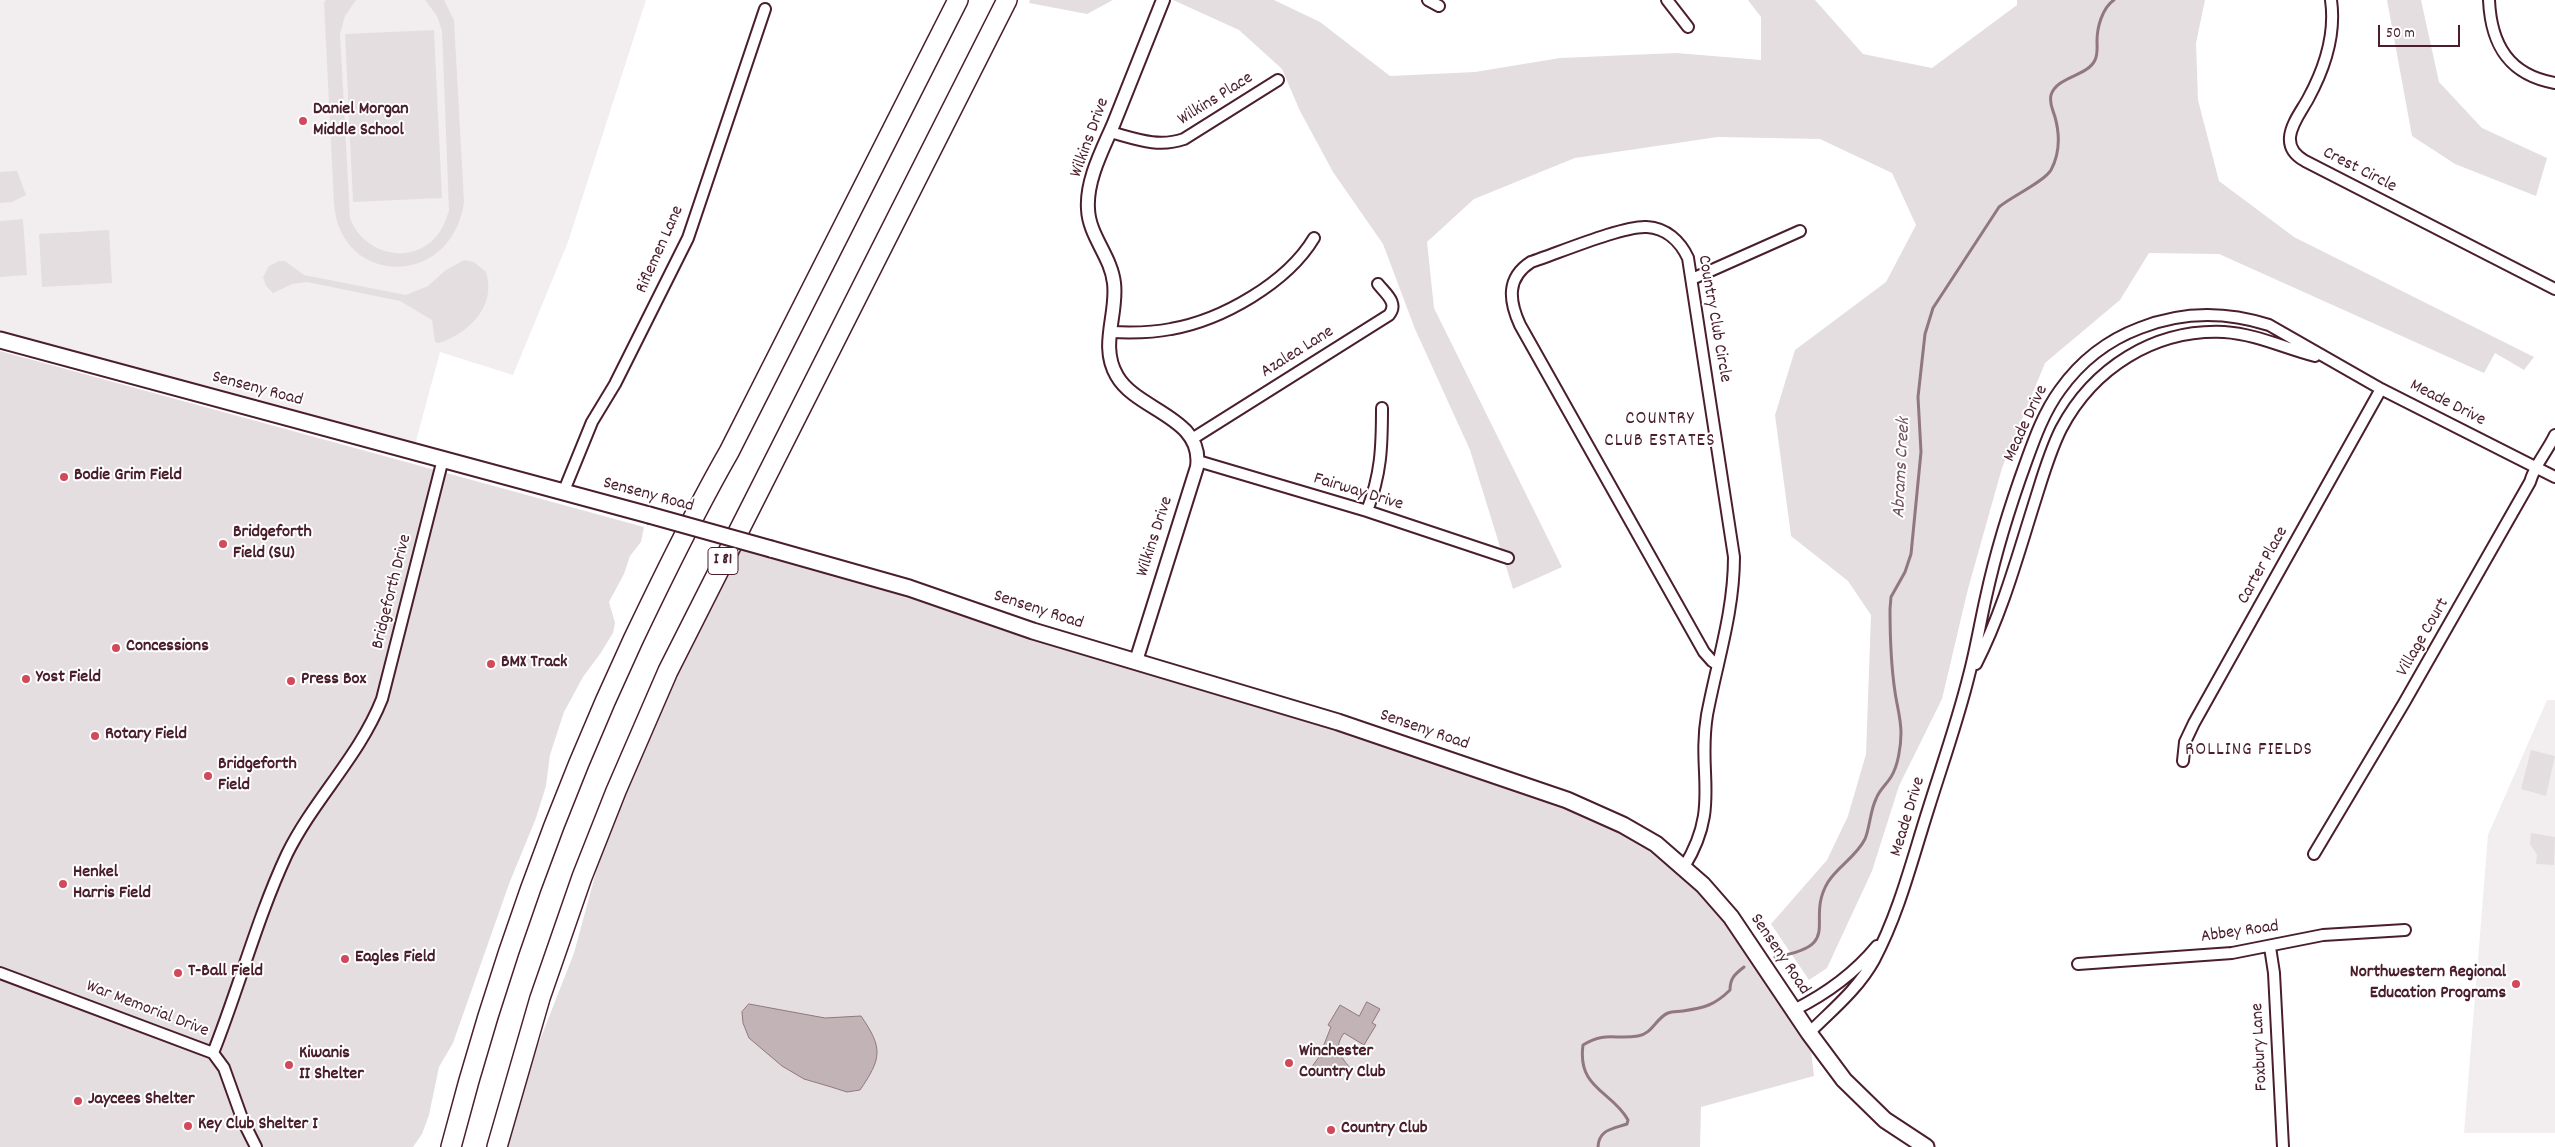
<!DOCTYPE html>
<style>
body{margin:0}
#map{position:relative;width:2555px;height:1147px;overflow:hidden;background:#fff;font-family:Dekko,sans-serif}
canvas{display:block}
.scale{position:absolute;left:2378px;top:25px;width:82px;height:22px;box-sizing:border-box;border:2px solid #4a1f2b;border-top:0;padding-left:6px;font-size:15px;line-height:18px;white-space:nowrap;color:#4a1f2b;-webkit-text-stroke:4px #fff;paint-order:stroke}
</style>
<div id="map">
<canvas width="2555" height="1147"></canvas>
<div class="scale">50 m</div>
</div>
<script>
const ctx = document.querySelector('canvas').getContext('2d');
ctx.lineJoin = 'round';
function fillPath(path, color) { ctx.fillStyle = color; ctx.fill(path, 'evenodd'); }
function trace(path, color, width, dash) { ctx.strokeStyle = color; ctx.lineWidth = width; ctx.lineCap = dash ? 'butt' : 'round'; ctx.setLineDash(dash || []); ctx.stroke(path); }
function drawText(font, color, halo, rows, align = 'center') {
  ctx.font = font + ' Dekko,sans-serif'; ctx.lineWidth = 4; ctx.setLineDash([]); ctx.textBaseline = 'middle'; ctx.strokeStyle = halo; ctx.fillStyle = color; for (const [text, x, y, turn = 0] of rows) {
    ctx.save(); ctx.translate(x, y); ctx.rotate((+turn || 0) * Math.PI / 180); ctx.textAlign = isNaN(turn) ? turn : align; if (halo) ctx.strokeText(text, 0, 0); ctx.fillText(text, 0, 0); ctx.restore();
  }
}
fillPath(new Path2D(`
 M0,0h646l-78,242 -55,133 -73,-23 -25,93 -109,-32 -306,-81z
 M2547,700h8v433h-91l24,-298z`), '#f2eeef');
fillPath(new Path2D(`
 M326,0h30l-11,16 -5,18 10,184c11,32 54,48 82,23 9,-8 13,-19 17,-30l-7,-180 -5,-15 -12,-16h19l10,20 10,182c-12,87 -124,85 -130,2l-10,-202z
 M1030,0h83l-26,14 -58,-11z
 M1173,0h101l46,22 70,54 85,-4 85,-14 116,-5 85,7v-43l-13,-17h67l48,54 69,14 85,-63v-5h188l-9,43 2,57 21,81 75,56 240,120 -10,13 -29,-17 -11,20 -265,-119 -70,-1 -29,47 -75,63 -43,105 -34,121 -26,110 -43,87 -27,85 -45,97 -18,12 -38,-56 56,-64 21,-44 18,-62 5,-139 -23,-34 -57,-45 -16,-121 20,-65 91,-68 30,-57 -24,-52 -72,-34 -102,-2 -143,21 -101,41 -47,43 7,66 128,259 -49,22 -43,-139 -55,-121 -32,-85 -50,-72 -33,-61 -18,-42 -43,-39z
 M2387,0h34l18,82 43,46 65,30 -11,38 -81,-32 -43,-28z
 M434,30l8,168 -89,4 -8,-168z
 M17,171l9,24 -14,7 -12,1v-31z
 M23,219l4,56 -27,2v-56z
 M109,230l3,53 -70,4 -3,-53z
 M464,260l10,2 12,10c11,34 -17,61 -47,71l-4,-1 -3,-22 -32,-19 -93,-19 -15,2 -19,9 -7,-7 -3,-9 6,-11 10,-5h6l19,14 102,20 22,-9 18,-16z
 M0,351l644,176 -3,15 -11,14 -6,18 -15,28 6,21 -2,10 -13,21 -17,23 -19,35 -14,43 -4,31 -10,32 -27,66 -56,159 -14,24 -10,48 -7,19 -9,13h-413z
 M734,540l562,169 327,116 96,77 90,131 5,43 -113,31 -1,40h-1202l76,-194 48,-177z
 M2531,750l24,6 -9,40 -25,-7z
 M2531,833l24,4 -1,28 -18,-1 1,-9 -7,-11z`), '#e5dee0');
const water = new Path2D(`
 M1367,1002l13,7 -8,14 4,2 -12,20 -20,-12c-11,16 -4,22 6,35l-21,6 -18,-6 8,-11 12,-30 -3,-2 12,-20 19,11z
 M749,1004l76,14 36,-2c22,32 21,42 -1,74l-13,2 -19,-6 -24,-7 -22,-13 -33,-28 -6,-15 -1,-11z`);
fillPath(water, '#c1b3b6');
trace(water, '#91787e', 1);
trace(new Path2D(`
 M1775,957c71,-12 29,-35 53,-75 10,-16 28,-25 37,-43 5,-12 5,-28 11,-40 3,-9 10,-14 15,-22 7,-11 10,-31 10,-44 0,-14 -4,-27 -6,-41 -4,-27 -5,-55 -5,-83l1,-12 14,-25 6,-18 10,-102 -3,-55 7,-63 8,-26 66,-101c13,-11 45,-25 52,-37 9,-17 9,-35 4,-53 -2,-7 -6,-13 -4,-22 6,-19 36,-18 44,-35 3,-6 2,-13 2,-19 0,-13 5,-33 17,-41
 M1598,1147c1,-18 15,-18 29,-23l1,-4c-16,-29 -51,-31 -45,-75 23,-14 32,-5 55,-9 14,-2 18,-18 30,-23 5,-2 10,-1 15,-2 21,-3 32,-6 47,-21 0,-12 5,-16 14,-23`), '#91787e', 3);
const minor = new Path2D(`
 M1428,0l11,6
 M1667,0l21,27
 M2331,0c5,35 -6,68 -23,99 -6,11 -17,25 -18,38 -1,11 6,19 15,24l250,128
 M2489,0c2,45 20,75 66,83
 M1110,132c26,7 48,16 74,7l94,-59
 M1692,279l108,-48
 M1110,332c21,1 41,1 61,-3 51,-9 116,-46 143,-91
 M1192,439l197,-124c10,-12 -4,-22 -11,-31
 M1198,461l169,50 141,47
 M563,493l29,-71 23,-38 73,-146 77,-229
 M1367,511c14,-37 15,-63 15,-103
 M1976,664c26,-51 41,-106 58,-160 8,-25 15,-51 27,-75 32,-61 93,-100 163,-97 32,2 60,16 91,24
 M2183,761l2,-19 9,-19 187,-334
 M2314,854l90,-151 126,-221c5,-18 17,-30 25,-47
 M1684,867c37,-60 13,-92 23,-152 10,-53 27,-103 27,-158l-46,-299c-8,-17 -22,-30 -41,-31 -23,-2 -91,27 -116,35 -25,16 -22,39 -11,63l184,327 8,9 6,4
 M2270,947l4,26 9,174
 M2078,964l154,-11 91,-18 82,-5
 M0,973l213,80 11,15 19,53 13,26
 M1794,1010c32,-16 60,-36 83,-64
 M1809,1033c23,-23 49,-44 65,-73 25,-47 38,-100 54,-150 14,-45 30,-90 41,-135 7,-26 11,-52 17,-78 10,-46 24,-91 40,-135 9,-25 18,-50 34,-72 20,-28 48,-50 80,-62 43,-17 85,-17 129,-3l112,64 174,88
 M213,1053c26,-65 44,-135 74,-199 27,-55 72,-97 95,-155l61,-240`);
const tertiary = new Path2D(`
 M1136,661l61,-194c7,-50 -60,-56 -80,-91 -18,-30 1,-62 -3,-93 -3,-27 -25,-47 -26,-74 -2,-29 15,-60 26,-86 16,-41 33,-82 49,-123`);
const secondary = new Path2D(`
 M0,340l649,175
 M771,549l138,39 124,43 305,91 229,78 56,25 33,19 47,41 28,32 78,116 35,47 41,40 41,27`);
const motorway = new Path2D(`
 M451,1147c45,-174 106,-344 182,-507 30,-63 61,-127 96,-188l229,-452
 M497,1147l43,-149 42,-121 34,-86 52,-120 339,-671`);
trace(minor, '#4a1f2b', 14);
trace(tertiary, '#4a1f2b', 16);
trace(secondary, '#4a1f2b', 19);
trace(motorway, '#4a1f2b', 22);
trace(minor, '#fff', 10);
trace(tertiary, '#fff', 12);
trace(secondary, '#fff', 15);
trace(motorway, '#fff', 19);
const secondaryBridge = new Path2D(`
 M649,515l122,34`);
trace(secondaryBridge, '#4a1f2b', 19, []);
trace(secondaryBridge, '#fff', 15);
for (const [x, y, r, color] of [
 [303,121,5,"#d1495b"],
 [64,477,5,"#d1495b"],
 [223,544,5,"#d1495b"],
 [116,648,5,"#d1495b"],
 [491,664,5,"#d1495b"],
 [26,679,5,"#d1495b"],
 [291,681,5,"#d1495b"],
 [95,736,5,"#d1495b"],
 [208,776,5,"#d1495b"],
 [63,884,5,"#d1495b"],
 [345,959,5,"#d1495b"],
 [178,973,5,"#d1495b"],
 [2516,984,5,"#d1495b"],
 [1289,1063,5,"#d1495b"],
 [289,1065,5,"#d1495b"],
 [78,1101,5,"#d1495b"],
 [188,1126,5,"#d1495b"],
 [1331,1130,5,"#d1495b"]
]) { const dot = new Path2D(); dot.arc(x, y, r, 0, 2 * Math.PI); ctx.fillStyle = color; ctx.fill(dot); trace(dot, '#fff', 2); }
for (const [x, y, w] of [
 [723,561,30]
]) { const box = new Path2D(); box.roundRect(x - w / 2, y - 13.5, w, 27, 4); ctx.fillStyle = '#fff'; ctx.fill(box); trace(box, '#4a1f2b', 1); }
drawText('bold 16px', '#4a1f2b', null, [
 ["I 81",723,561]
]);
drawText('18px', '#4a1f2b', '#fff', [
 ["Wilkins Place",1216,100,-32],
 ["Wilkins Drive",1091,138,-70],
 ["Crest Circle",2359,171,27],
 ["Riflemen Lane",661,250,-66],
 ["Country Club Circle",1713,319,80],
 ["Azalea Lane",1298,353,-32],
 ["Senseny Road",257,390,15],
 ["Meade Drive",2447,404,27],
 ["Meade Drive",2027,424,-65],
 ["Fairway Drive",1358,493,17],
 ["Senseny Road",648,496,15],
 ["Wilkins Drive",1156,537,-72],
 ["Carter Place",2264,566,-61],
 ["Bridgeforth Drive",393,592,-76],
 ["Senseny Road",1038,611,18],
 ["Village Court",2424,638,-60],
 ["Senseny Road",1424,731,19],
 ["Meade Drive",1909,817,-73],
 ["Abbey Road",2240,933,-8],
 ["Senseny Road",1779,955,56],
 ["War Memorial Drive",147,1010,21],
 ["Foxbury Lane",2261,1047,-93]
]);
drawText('bold 18px', '#4a1f2b', '#fff', [
 ["Daniel Morgan",313,111],
 ["Middle School",313,132],
 ["Bodie Grim Field",74,477],
 ["Bridgeforth",233,534],
 ["Field (SU)",233,555],
 ["Concessions",126,648],
 ["BMX Track",501,664],
 ["Yost Field",36,679],
 ["Press Box",301,681],
 ["Rotary Field",105,736],
 ["Bridgeforth",218,766],
 ["Field",218,787],
 ["Henkel",73,874],
 ["Harris Field",73,895],
 ["Eagles Field",355,959],
 ["T-Ball Field",188,973],
 ["Northwestern Regional",2506,974,"right"],
 ["Education Programs",2506,995,"right"],
 ["Winchester",1299,1053],
 ["Country Club",1299,1074],
 ["Kiwanis",299,1055],
 ["II Shelter",299,1076],
 ["Jaycees Shelter",88,1101],
 ["Key Club Shelter I",198,1126],
 ["Country Club",1341,1130]
], 'left');
ctx.letterSpacing = '1px';
drawText('19px', '#4a1f2b', '#fff', [
 ["COUNTRY",1660,420],
 ["CLUB ESTATES",1660,442],
 ["ROLLING FIELDS",2249,751]
]);
ctx.letterSpacing = '0px';
drawText('italic 19px', '#74535c', '#fff', [
 ["Abrams Creek",1903,468,-87]
]);
</script>
